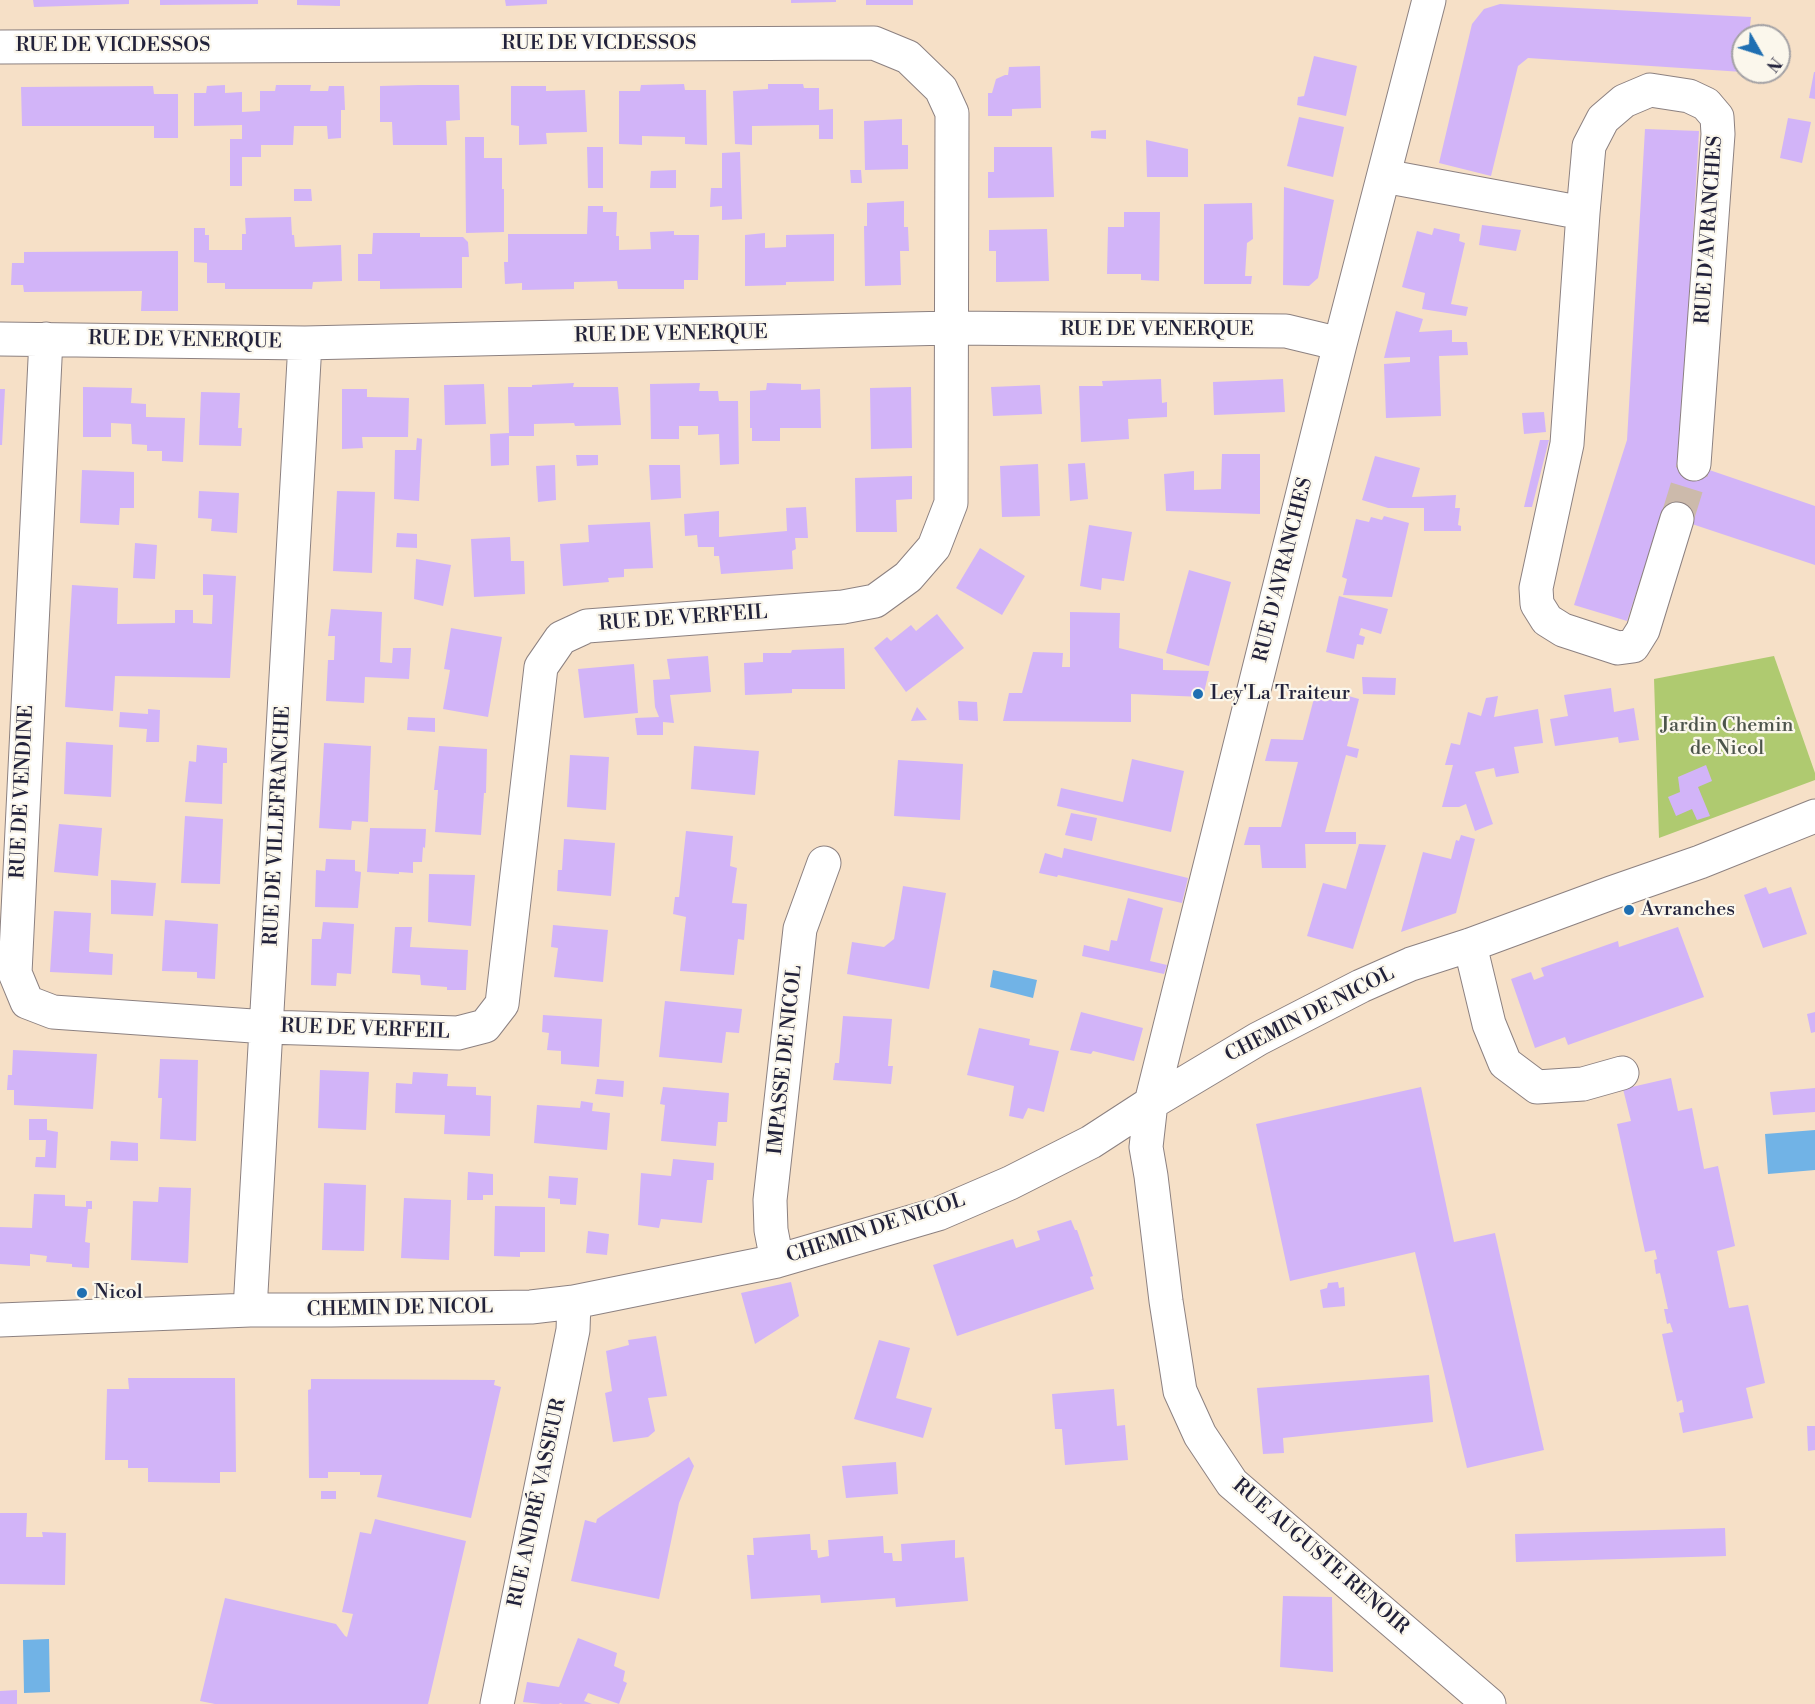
<!DOCTYPE html>
<meta charset="utf-8">
<style>
body{margin:0}
#map{position:relative;width:1815px;height:1704px;overflow:hidden;background:#f6e0c7;font-family:"Libre Bodoni",serif}
canvas{display:block}
.north{position:absolute;left:1731px;top:24px;width:60px;height:60px;box-sizing:border-box;background:#fbf7ec;border:2px solid #a4a2a5;border-radius:50%;rotate:129deg;font-size:16px;font-weight:700;line-height:24px;text-align:center;color:#22223b}
.north::after{content:'';display:block;margin:auto;width:21px;height:27px;background:#1f6fb2;clip-path:polygon(50% 0,100% 100%,50% 72%,0 100%)}
</style>
<div id="map">
<canvas width="1815" height="1704"></canvas>
<div class="north">N</div>
</div>
<script>
const ctx = document.querySelector('canvas').getContext('2d');
ctx.lineJoin = 'round';
function fillPath(path, color) { ctx.fillStyle = color; ctx.fill(path, 'evenodd'); }
function trace(path, color, width, dash) { ctx.strokeStyle = color; ctx.lineWidth = width; ctx.lineCap = dash ? 'butt' : 'round'; ctx.setLineDash(dash || []); ctx.stroke(path); }
function drawText(font, color, halo, rows, align = 'center') {
  ctx.font = font + ' "Libre Bodoni",serif'; ctx.lineWidth = 4.5; ctx.setLineDash([]); ctx.textBaseline = 'middle'; ctx.strokeStyle = halo; ctx.fillStyle = color; for (const [text, x, y, turn = 0] of rows) {
    ctx.save(); ctx.translate(x, y); ctx.rotate((+turn || 0) * Math.PI / 180); ctx.textAlign = isNaN(turn) ? turn : align; if (halo) ctx.strokeText(text, 0, 0); ctx.fillText(text, 0, 0); ctx.restore();
  }
}
fillPath(new Path2D(`
 M1774,656l41,117v7l-156,58 -5,-159z`), '#afca70');
fillPath(new Path2D(`
 M993,970l44,10 -4,18 -43,-11z
 M1815,1130v40l-47,4 -3,-40z
 M49,1639l1,53 -26,1 -1,-53z`), '#71b3e6');
fillPath(new Path2D(`
 M33,0h96v4l-95,3z
 M160,0h98v4l-98,1z
 M297,0h43v6l-43,-1z
 M505,0h42v4l-41,2z
 M791,0h45v2l-45,1z
 M866,0h47v5h-47z
 M1500,4l251,13 -2,19h-6v36l-215,-14 -10,8 -27,110 -52,-13 33,-139 12,-15z
 M1314,56l43,10 -11,50 -49,-11 1,-8 6,-1z
 M1040,66l1,42 -29,1v7h-24v-23h4l4,-14 9,-4h3l1,-8z
 M1814,72h1v27l-6,-1z
 M684,84l1,6h21l1,55 -22,-1v-7l-43,-1v9l-23,-1v-53h21l1,-6z
 M768,84h35l1,4h15v22l14,-1v30h-14v-14l-67,1v19l-17,-1 -2,-53 35,-2z
 M225,85v8l17,-1v20l18,-1v-20h15l1,-6h35l-1,6h18l1,-5h15l1,24h-4v28l-13,1 -1,-13h-33l-1,19h-32v12h-19v29h-12v-47h12v-14l-48,1v-33h12l1,-7z
 M419,85h40l1,35 -14,1 1,24h-54l-1,-23h-12v-36z
 M153,86l1,8h24v44h-24v-12h-132l-1,-39z
 M511,86h35v5l39,-1 2,42 -41,1 1,11 -28,1v-19l-8,-1z
 M1299,117l45,10 -11,50 -46,-11z
 M1788,118l23,4 -9,41 -22,-5z
 M902,119v26h6v24l-43,1 -1,-49z
 M1645,129l54,2 -19,329 135,46v59l-153,-51 -35,107 -53,-16 53,-165z
 M1106,130v9l-15,-1v-7z
 M465,137h19v21h18v31h2v43l-38,1z
 M1146,140l42,9v28h-41z
 M587,147h16v41h-15z
 M994,147h58l2,50 -66,1v-26h6z
 M740,152l2,67 -20,1v-14l-12,1 1,-19h11v-35z
 M676,170v18h-26l1,-17z
 M850,170h11l1,13h-11z
 M1284,187l50,13 -16,78 -9,8 -26,-1z
 M294,189h17l1,12h-18z
 M904,201v26h4l1,24h-9l1,34 -36,1 -1,-60h3v-23z
 M1252,203l1,36 -6,4 -2,33h7l-1,8h-47v-80z
 M588,206h15v6h14l-1,24h3v14l32,-1 -1,-17 24,-1v4h25l-1,45h-14v9h-66l-1,-8 -43,1v7l-52,1v-7l-17,1 -1,-22h4v-28h79z
 M1124,212h36l-1,69 -18,-1v-6h-34l1,-47h16z
 M291,217l1,18h2l1,12 46,-2 1,36 -29,1 -1,7h-87v-6h-18v-20l-13,-1v-34h11v7h4v15h33v-16h4l-1,-16z
 M1482,225l39,5 -5,21 -37,-6z
 M1434,228l26,6 -1,7 6,2 -14,61 17,3 -2,9 -44,-7 3,-16 -23,-6 15,-56 15,4z
 M1047,229l2,52 -53,1v-31h-7v-21z
 M373,233h47v4h43l5,5 1,15h-7v31l-82,1v-8h-22v-27h14z
 M765,233v15l21,-1v-12l48,-1v47l-48,1v3l-41,1v-51z
 M178,251v60h-37l1,-20 -118,1 -1,-7h-12l1,-22h12v-11z
 M1396,311l27,8 -4,13 33,-2v12h15l1,13 -29,1 2,60 -55,2 -2,-54 26,-2v-5l-26,1z
 M1161,379l1,24 5,-1v15l-39,2 1,20 -48,3 -2,-56h24l-1,-5z
 M1283,379l2,33 -71,3 -1,-33z
 M574,383l-1,4h45l3,38 -46,1 -1,-3 -40,1v12h-25v29l-18,1 -1,-32 19,-1 -1,-46h24v-2z
 M700,383l-1,8h19l1,10h19l1,63 -19,1 -1,-31 -21,1v-9h-19v13h-28l-1,-55z
 M767,383l34,1v6l19,-1 1,39h-41v13h-28v-13h-2v-37l16,-1z
 M484,384l2,40 -41,1 -1,-40z
 M1040,385l2,29 -49,2 -2,-29z
 M83,387l49,1 -1,15 15,1v13l39,1 -2,44 -21,-1v-10h-15v-6l-15,-1 -1,-20 -20,-1v14h-28z
 M911,387l1,61 -41,1 -1,-61z
 M0,389h5l-3,56h-2z
 M342,389h25v8l42,1 -1,39h-46l1,11 -21,1z
 M201,392l39,1 -2,35h4l-1,18 -42,-1z
 M1544,412l2,20 -22,2 -2,-21z
 M417,438l5,1 -3,62 -25,-2 1,-49h21z
 M1540,440h9l-17,67h-8z
 M1222,454h38v60l-94,-3 -2,-37 30,-3v19l27,-1z
 M576,455h22v10l-21,1z
 M1375,456l45,12 -8,29 44,-2 -1,13h5l-2,17 3,1v5h-37v-23h-36l-26,-8z
 M1085,463l3,36 -18,2 -2,-37z
 M1038,464l2,52 -38,1 -2,-51z
 M555,465l1,35 -18,2 -2,-36z
 M649,465h31l1,33 -30,2z
 M82,470l52,2v36h-14l-1,17 -39,-2z
 M912,476v23l-16,1 1,32h-41l-1,-54z
 M199,491l40,2 -2,40 -26,-2 1,-12 -14,-1z
 M337,491l38,1 -3,81 -39,-2z
 M806,507l2,31h-13l1,11 -4,2 1,18 -72,5 -2,-18h-5v-9h-16l-1,-12 -12,1 -1,-22 35,-3v26l68,-6 -1,-23z
 M1384,516l25,7 -17,74 -49,-2 4,-16 -5,-2 14,-58 13,3 2,-5 11,3z
 M650,522l3,46 -29,1v8l-16,1 1,4 -46,4 -3,-42 29,-2 -1,-17z
 M1089,525l43,7 -8,49 -22,-3 -1,12 -21,-4z
 M397,533l20,1v14l-21,-1z
 M510,537l1,24h13l1,33 -51,3 -3,-58z
 M135,543l22,2 -2,34 -22,-1z
 M980,548l45,28 -23,39 -46,-27z
 M416,559l35,6 -8,41 -29,-7z
 M1189,570l42,12 -22,84 -43,-13z
 M203,574l33,2 -6,102 -115,-2 -2,35 -48,-4 7,-122 46,3 -1,36 58,-1v-13h18v13l19,1 1,-29h-10z
 M1339,596l49,13 -7,25 -20,-6 -2,7 6,2 -2,8 -6,-1 -3,15 -28,-7z
 M331,609l51,3 -2,50 12,1 1,-15h18l-2,31 -44,-2 -1,26 -38,-2 2,-41h6l1,-24h-7z
 M1070,612l50,1 -1,35 44,11v11l46,1 -6,26 -72,-3v28l-128,-1 6,-28h13l11,-41 30,1 -1,14h8z
 M937,614l27,34 -58,44 -32,-44 13,-11 4,4 20,-16 5,6z
 M451,628l51,9 -14,80 -45,-8 7,-39 -6,-1z
 M844,648l1,41h-53v4l-47,2 -1,-32 19,-1v-9h28l1,-3z
 M708,656l3,36 -41,3 4,28 -11,-1v13h-26l-2,-17 24,-1 -4,-10 -2,-27 17,-1 -3,-20z
 M634,664l4,49 -54,5 -6,-49z
 M1362,677l34,1 -1,17 -32,-1z
 M1317,687l42,12 -12,47 12,3 -2,9 -11,-3 -21,77h31v12h-51l1,24h-44l-2,-23h-16l5,-18h32l17,-65 -33,-1 6,-22 32,1z
 M1611,688l3,24 20,-4 5,32 -20,3 -1,-6 -63,9 -5,-27 18,-3 -4,-21z
 M1498,696l-4,21 44,-8 5,34 -29,4 5,26 -23,4 -2,-9 -19,4 18,52 -18,7 -9,-27 -7,3h-17l11,-42h-8l6,-22 9,2 8,-33 13,4 5,-18z
 M958,701l19,1 1,19 -19,-1z
 M917,707l10,13 -16,1z
 M148,709l12,1 -1,32h-13l1,-13 -28,-2 1,-15 28,2z
 M408,717l27,1v14l-28,-2z
 M66,742l47,3 -2,52 -47,-3z
 M324,743l47,3 -3,76 -16,-1 -1,9 -32,-2z
 M197,745l30,3v15h-4l-1,41 -37,-2 4,-41 7,1z
 M439,746l48,3 -1,44h-2l-3,42 -46,-3 3,-42h-4z
 M694,746l65,5 -4,44 -64,-6z
 M570,755l39,2 -3,53 -39,-3z
 M1132,759l52,12 -13,61 -114,-26 4,-18 62,14z
 M898,760l65,4 -3,56 -66,-4z
 M1706,765l6,16 -14,6 12,29 -13,4 -5,-11 -16,7 -8,-19 12,-5 -2,-15z
 M1071,813l26,5 -5,23 -27,-6z
 M185,816l38,3 -3,65 -39,-1z
 M59,824l43,4 -4,48 -44,-4z
 M370,828l56,1 -1,19 -2,-1 -1,15h-9v11l-14,-1v2l-32,-2z
 M686,831l47,5 -3,30 7,2 -5,35 15,1 -3,36 -6,-1 -4,36 -54,-4 6,-54 -13,-3 2,-17h4z
 M1461,835l14,4 -19,74 -55,19 22,-80 28,7 5,-19 3,1z
 M564,839l51,4 -4,53 -54,-5 1,-21h4z
 M1359,844l27,1 -33,104 -46,-13 16,-53 23,6z
 M1064,848l124,30 -6,25 -124,-28 -1,2 -18,-4 6,-20 17,5z
 M326,859l29,1v11l6,1 -3,36 -43,-1 1,-37 9,1z
 M429,874l46,1 -4,51 -43,-4z
 M111,880l45,3 -3,33 -42,-2z
 M903,886l43,7 -17,96 -82,-15 5,-32 32,5 10,-8z
 M1766,887l3,7 22,-7 16,47 -44,14 -19,-53z
 M1128,898l35,10 -13,53 17,4 -3,9 -82,-18 2,-11 25,6 2,-11 6,1z
 M54,911l37,2 -2,39 24,2 -1,21 -62,-3z
 M165,920l53,4 -3,55 -18,-1v-6l-35,-1z
 M323,922l31,2 -3,50 -14,-1 -1,13 -25,-1 1,-46h9z
 M553,925l55,5 -5,52 -49,-5 4,-29 -7,-1z
 M395,927h17l-2,20 58,3 -2,40h-19v-3l-26,-2 -1,-10 -28,-2z
 M1678,927l26,70 -136,48 -3,-8 -30,11 -24,-69 20,-7 3,8 10,-4 -3,-8 77,-27 1,6z
 M665,1001l77,8 -3,24 -13,-1 -4,31 -63,-6z
 M1081,1012l62,16 -9,33 -41,-10 -2,3 -21,-4z
 M1815,1012v20l-4,1 -4,-19z
 M543,1015l59,4 -3,48 -38,-3v-13l-14,-1 2,-17 -7,-1z
 M843,1016l49,3 -4,47h5l-2,18 -58,-4 2,-17h4z
 M979,1028l51,11 -1,6 30,6 -15,61 -16,-4 -5,11 -14,-3 5,-30 -47,-11z
 M13,1050l84,4 -4,55 -79,-4v-15h-7l1,-15h4z
 M160,1059l38,1 -2,81 -36,-2 2,-41h-4z
 M320,1070l49,2 -3,58 -48,-2z
 M413,1072l35,2 -1,12 29,1v8l15,1 -1,40 -46,-2 1,-19 -50,-2 1,-30 16,1z
 M1671,1078l7,33 14,-3 12,61 14,-3 17,80 -18,5 12,57 19,-3 17,78 -19,5 7,30 -70,15 -4,-20 5,-1 -2,-12 -5,2 -15,-68 11,-2 -3,-9 -3,1 -3,-15h4l-8,-36 -4,1 -2,-14 3,-1 -2,-9 -10,2 -28,-128 14,-3 -8,-32z
 M597,1079l27,2 -1,16 -28,-3z
 M663,1087l66,6 -2,29h-9l-2,24 -55,-5 4,-36 -5,-1z
 M1421,1087l33,155 41,-9 49,217 -77,18 -52,-216 -125,29 -34,-157z
 M1815,1088v24l-42,3 -3,-23z
 M581,1101l12,2 -1,8 18,2 -3,37 -73,-7 3,-38 43,3z
 M29,1119h18v11l11,2 -2,36 -21,-1 1,-10h9l1,-17h-17z
 M111,1141l27,2v18l-28,-1z
 M673,1159l41,4 -1,17h-6l-5,43 -41,-4 -2,9 -21,-3 3,-52 30,3z
 M468,1172l25,2v21h-10v5h-16z
 M549,1176l29,2 -2,27 -16,-1v-5l-12,-1z
 M324,1183l42,2 -2,66 -42,-1z
 M159,1187l32,1 -3,75 -57,-3 2,-59 25,1z
 M34,1194l31,1v11l21,1v-6h6v8h-4l-3,33 5,1 -1,25 -17,-1v-3l-26,-2 1,-6 -17,-2v12l-30,-2v-37l32,1z
 M404,1198l47,2 -2,60 -48,-2z
 M495,1206l50,1v45h-25v5l-26,-1z
 M1071,1220l4,10h2l16,46 -3,1 4,12 -137,47 -24,-71 80,-26 3,9 24,-8 -3,-9z
 M588,1231l21,3 -2,21 -21,-2z
 M791,1282l8,34 -44,28 -14,-51z
 M1338,1282l1,6 5,-1 1,19 -22,2 -3,-18 7,-2 1,-5z
 M656,1336l11,60 -19,2 7,33 -7,6 -35,5 -8,-49 7,-2 -6,-40 23,-6 -1,-5z
 M879,1340l31,8 -14,50 36,10 -9,30 -69,-19z
 M1429,1375l4,47 -150,16 1,15 -21,1 -6,-66z
 M128,1378h107l1,94h-16v11l-72,-1v-14h-20v-8h-23l2,-71h22z
 M311,1379l184,1 -1,5 7,2 -30,131 -94,-21 5,-22h-22v-3h-32v6h-19l-1,-88 3,-1z
 M1114,1389l3,37 8,-1 3,35 -63,5 -3,-36h-7l-3,-35z
 M1807,1426h8v24l-7,1z
 M689,1457l5,9 -15,37 -20,96 -88,-18 14,-61 11,3 1,-4z
 M896,1462l2,32 -52,4 -4,-32z
 M321,1491h15v8h-15z
 M0,1513h27l-1,24h17l-1,-5 24,1 -1,52 -65,-1z
 M375,1519l91,22 -38,163h-213l-15,-3 25,-103 111,26 9,12 2,1 6,-23 -11,-2 18,-80 11,2z
 M1725,1528l1,28 -210,6 -1,-28z
 M810,1534l1,16h6l1,8 11,-2 -1,-16 55,-4 1,17h8l1,8h9l-1,-17 54,-4v18l9,-1 4,44 -72,6 -1,-9 -74,5 -1,-8 -69,4 -4,-44h7l-1,-17z
 M1283,1596l49,1 1,75 -53,-5z
 M578,1638l39,15 -3,13 11,5 -2,10 4,2 -8,21 -31,-11 -4,8 8,3h-29l-3,-1 -1,1h-17l-19,-2 4,-20 32,5z
 M17,1690v14h-17v-13z`), '#d2b4f8');
trace(new Path2D(`
 M1677,519l17,-55`), '#ccbaab', 33, [33, 16]);
const minor = new Path2D(`
 M1429,0l-89,344 -189,759 -5,44 5,29 15,125 14,90 20,44 32,48 257,221
 M0,47l874,-4 34,14 33,32 11,24 -1,390 -17,44 -26,30 -33,24 -32,6 -256,19 -26,12 -20,29 -39,337 -17,22 -27,7 -191,-6 -214,-15 -26,-10 -12,-29 31,-634
 M1384,176l199,37 -16,231 -31,144 1,16 10,16 16,10 55,18 15,-2 10,-16 34,-111
 M1583,213l6,-67 14,-27 21,-18 26,-11 39,6 17,8 11,13 1,17 -24,330
 M0,339l305,4 646,-15 335,3 54,13
 M1470,945l19,79 16,39 32,24 46,-3 39,-11
 M777,1261l-6,-31 -1,-30 30,-271 24,-66
 M250,1310l55,-967
 M0,1320l250,-10h81l200,-3 43,-5 203,-41 161,-47 72,-31 81,-41 60,-39 107,-64 103,-53 50,-22 59,-19 141,-52 89,-31 115,-46
 M497,1704l76,-374 1,-28`);
trace(minor, '#8c8181', 35);
trace(minor, '#fff', 33);
for (const [x, y, r, color] of [
 [1198,694,6,"#1f6fb2"],
 [1629,910,6,"#1f6fb2"],
 [82,1293,6,"#1f6fb2"]
]) { const dot = new Path2D(); dot.arc(x, y, r, 0, 2 * Math.PI); ctx.fillStyle = color; ctx.fill(dot); trace(dot, '#fbf7ec', 2); }
drawText('20px', '#22223b', '#fbf7ec', [
 ["RUE DE VICDESSOS",599,44],
 ["RUE DE VICDESSOS",113,46],
 ["RUE D'AVRANCHES",1710,230,-86],
 ["RUE DE VENERQUE",1157,330],
 ["RUE DE VENERQUE",671,335,-1],
 ["RUE DE VENERQUE",185,341,1],
 ["RUE D'AVRANCHES",1284,570,-76],
 ["RUE DE VERFEIL",683,619,-4],
 ["RUE DE VENDINE",23,792,-87],
 ["RUE DE VILLEFRANCHE",278,826,-87],
 ["CHEMIN DE NICOL",1310,1015,-27],
 ["RUE DE VERFEIL",365,1030,2],
 ["IMPASSE DE NICOL",786,1060,-84],
 ["CHEMIN DE NICOL",876,1229,-18],
 ["CHEMIN DE NICOL",400,1309,-1],
 ["RUE ANDRÉ VASSEUR",538,1503,-78],
 ["RUE AUGUSTE RENOIR",1320,1557,41]
]);
drawText('20px', '#22223b', '#fbf7ec', [
 ["Ley'La Traiteur",1210,694],
 ["Avranches",1641,910],
 ["Nicol",94,1293]
], 'left');
drawText('20px', '#4c544b', '#fbf7ec', [
 ["Jardin Chemin",1727,726],
 ["de Nicol",1727,749]
]);
</script>
